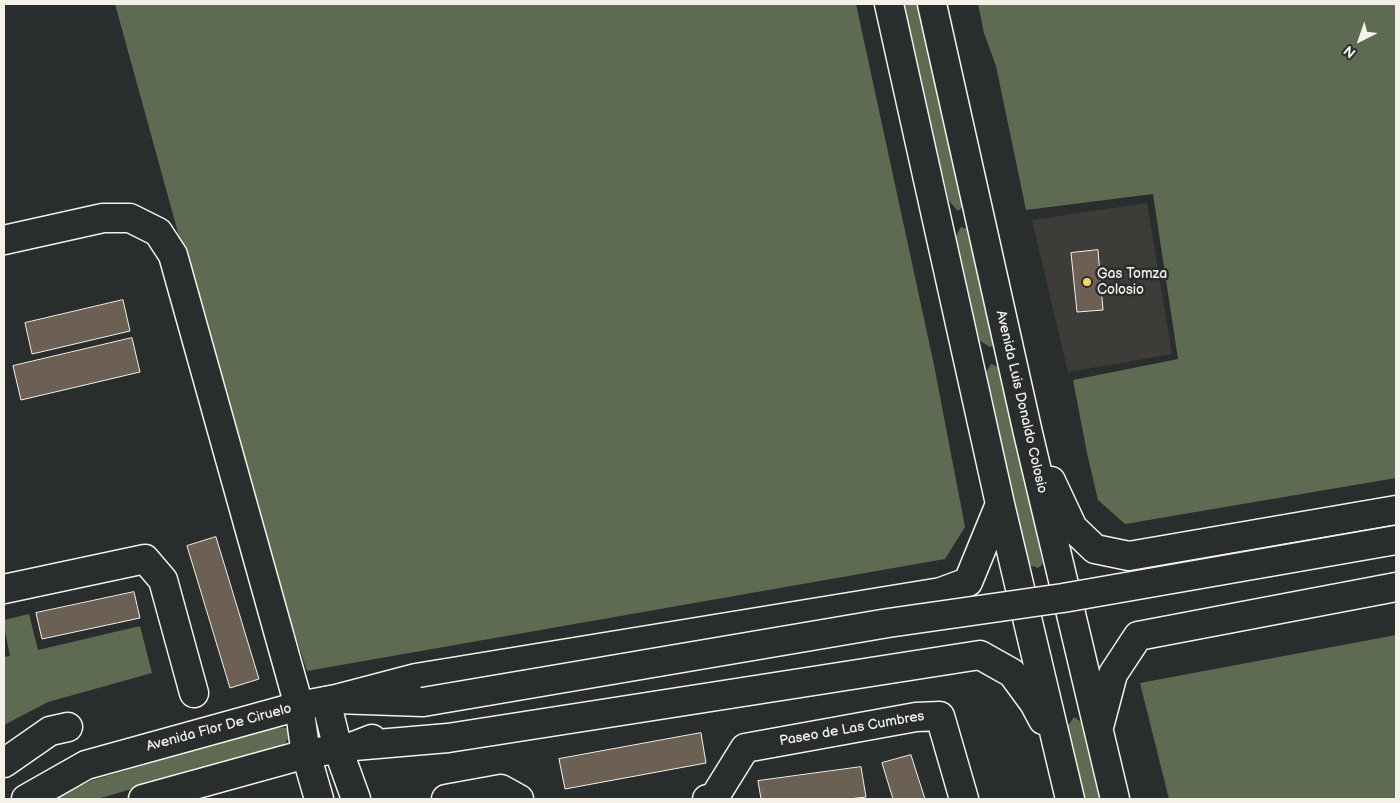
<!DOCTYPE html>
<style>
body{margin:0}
#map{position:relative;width:1400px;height:803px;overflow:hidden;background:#2a2d2e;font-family:"Balsamiq Sans",sans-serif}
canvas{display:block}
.frame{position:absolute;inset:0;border:5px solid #f4f1e8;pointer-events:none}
.north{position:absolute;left:1335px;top:15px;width:50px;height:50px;-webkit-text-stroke:4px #2a2d2e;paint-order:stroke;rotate:221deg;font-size:14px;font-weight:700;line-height:20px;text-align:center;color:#f4f1e8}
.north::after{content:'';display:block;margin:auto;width:18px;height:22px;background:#f4f1e8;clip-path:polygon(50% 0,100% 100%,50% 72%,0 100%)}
</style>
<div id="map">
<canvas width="1400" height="803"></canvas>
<div class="frame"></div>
<div class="north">N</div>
</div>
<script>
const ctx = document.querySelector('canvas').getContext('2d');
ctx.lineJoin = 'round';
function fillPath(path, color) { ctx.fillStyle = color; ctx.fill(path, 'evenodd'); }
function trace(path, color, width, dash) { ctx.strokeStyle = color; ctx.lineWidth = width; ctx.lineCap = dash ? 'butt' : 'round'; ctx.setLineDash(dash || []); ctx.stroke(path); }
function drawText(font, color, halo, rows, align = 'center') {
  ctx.font = font + ' "Balsamiq Sans",sans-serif'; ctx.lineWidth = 5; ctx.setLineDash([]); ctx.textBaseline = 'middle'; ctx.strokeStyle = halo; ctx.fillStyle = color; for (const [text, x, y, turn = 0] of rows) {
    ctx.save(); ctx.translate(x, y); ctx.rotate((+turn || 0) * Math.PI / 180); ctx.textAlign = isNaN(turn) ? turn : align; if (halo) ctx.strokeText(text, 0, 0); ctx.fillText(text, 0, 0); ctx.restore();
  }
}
fillPath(new Path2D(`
 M1147,203l25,151 -104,18 -36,-152z`), '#3e3c39');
fillPath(new Path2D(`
 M115,4h741l78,361 31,162 -20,32 -638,112 -52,-159z
 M902,4h16l48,200 -8,7 -9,-10z
 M978,4h418v474l-271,46 -27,-24 -11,-47 -14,-73 105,-21 -25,-165 -127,16 -30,-144 -12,-33z
 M961,227l9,3 27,114 -7,3 -11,-7 -23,-104z
 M991,364l10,4 42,196 -5,4 -9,-3 -43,-192z
 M29,614l9,36 102,-24 12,47 -104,29 -44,23v-68l6,-1 -6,-30v-6z
 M1396,635v164h-227l-29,-116z
 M1074,717l10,7 17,75h-17l-17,-72z
 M274,727l13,1 3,8 -6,9 -187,54h-44l40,-19z`), '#5e6a51');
const building = new Path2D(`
 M1098,250l5,60 -26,2 -6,-59z
 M123,300l7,31 -98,23 -7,-31z
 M132,338l8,34 -119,28 -8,-34z
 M216,537l43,142 -29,9 -43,-142z
 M134,592l6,26 -98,21 -6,-26z
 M701,733l5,30 -141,26 -6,-30z
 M911,755l14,44h-32l-11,-36z
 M861,767l5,30 -18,2h-87l-3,-18z`);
fillPath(building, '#6c5f53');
trace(building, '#f4f1e8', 1);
const minor = new Path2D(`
 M4,240l99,-22h27l28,14 15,23 126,451 7,48 13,45
 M4,589l141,-30 18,21 31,113
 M326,701l12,48 18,50
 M4,763l46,-32 18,-4
 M446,799l55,-10 18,10
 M707,799l7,-1 31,-50 171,-31 24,-1 24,83`);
const major = new Path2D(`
 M889,4l111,500 70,295
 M932,4l96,429 87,366
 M1051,481l22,47 22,21 34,7 267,-46
 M336,699l80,-21 525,-86 27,-10 32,-78
 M1099,727l14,-53 25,-38 258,-49
 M354,746l94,-8 532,-83 32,18 22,30 9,17
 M26,799l60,-34 213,-59 37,-7 87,3
 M143,799l163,-45 48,-8 18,-7`);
trace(minor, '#f4f1e8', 31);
trace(major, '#f4f1e8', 31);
trace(minor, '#2a2d2e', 28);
trace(major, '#2a2d2e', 28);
const majorBridge = new Path2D(`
 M423,702l465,-79 175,-25 333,-58`);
trace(majorBridge, '#f4f1e8', 31, []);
trace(majorBridge, '#2a2d2e', 28);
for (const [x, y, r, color] of [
 [1087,282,5,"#ffd166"]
]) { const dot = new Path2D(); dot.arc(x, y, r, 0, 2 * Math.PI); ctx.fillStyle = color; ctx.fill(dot); trace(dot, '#2a2d2e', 2); }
drawText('14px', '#f4f1e8', '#2a2d2e', [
 ["Gas Tomza",1097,274],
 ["Colosio",1097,290]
], 'left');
drawText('14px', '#f4f1e8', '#2a2d2e', [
 ["Avenida Luis Donaldo Colosio",1021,402,77],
 ["Avenida Flor De Ciruelo",219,728,-15],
 ["Paseo de Las Cumbres",852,729,-10]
]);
</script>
